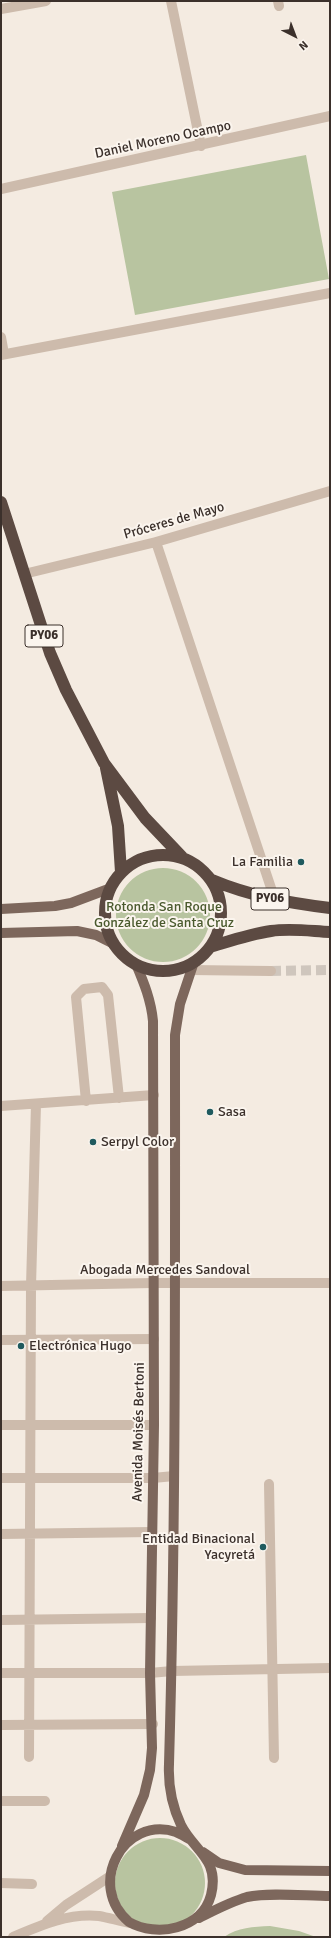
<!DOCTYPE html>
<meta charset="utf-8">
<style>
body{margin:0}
#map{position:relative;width:331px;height:1938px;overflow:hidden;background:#f4ebe1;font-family:Signika,sans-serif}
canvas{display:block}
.frame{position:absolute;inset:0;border:2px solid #3b302b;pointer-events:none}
.north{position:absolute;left:275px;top:16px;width:40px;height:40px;-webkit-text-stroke:3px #fbf5ee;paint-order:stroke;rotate:138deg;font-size:11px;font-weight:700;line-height:16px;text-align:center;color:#3b302b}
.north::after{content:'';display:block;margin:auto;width:14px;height:18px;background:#3b302b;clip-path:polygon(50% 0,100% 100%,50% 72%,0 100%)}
</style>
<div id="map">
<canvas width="331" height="1938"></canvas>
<div class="frame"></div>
<div class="north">N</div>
</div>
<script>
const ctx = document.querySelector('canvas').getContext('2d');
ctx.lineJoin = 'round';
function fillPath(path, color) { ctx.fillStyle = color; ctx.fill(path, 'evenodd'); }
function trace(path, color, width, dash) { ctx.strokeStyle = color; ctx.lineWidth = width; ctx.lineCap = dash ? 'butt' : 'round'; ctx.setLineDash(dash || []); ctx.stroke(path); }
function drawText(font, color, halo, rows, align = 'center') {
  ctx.font = font + ' Signika,sans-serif'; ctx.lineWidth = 4; ctx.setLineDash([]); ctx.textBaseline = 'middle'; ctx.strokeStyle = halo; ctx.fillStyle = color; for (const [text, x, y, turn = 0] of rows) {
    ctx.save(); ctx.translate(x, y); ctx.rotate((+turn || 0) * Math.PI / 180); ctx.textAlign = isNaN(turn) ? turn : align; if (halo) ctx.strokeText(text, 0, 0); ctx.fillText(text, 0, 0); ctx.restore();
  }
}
fillPath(new Path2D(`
 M306,155l23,124 -194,36 -23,-123z
 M116 915a47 47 0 1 1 94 0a47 47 0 1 1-94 0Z
 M115 1883a45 45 0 1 1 90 0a45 45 0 1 1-90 0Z
 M270,1926l29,5 17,6h-92c14,-10 29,-10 46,-11z`), '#b8c4a0');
trace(new Path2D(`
 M271,971l59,-1`), '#cfc6bd', 10, [10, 5]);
trace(new Path2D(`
 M171,1l30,145
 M278,1l1,5
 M1,9l45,-8
 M1,189l329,-73
 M1,337l3,17
 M1,355l329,-62
 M156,542l119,358
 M24,574l132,-32 174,-51
 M191,970l80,1
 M86,1101l-10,-104 8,-8 18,-2 6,8 11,103
 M1,1106l153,-11
 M1,1286l151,-3h178
 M1,1340l153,-1
 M1,1425h153
 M1,1478h152l21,-2
 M269,1484l5,274
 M1,1534l151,-2
 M1,1620l150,-2
 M1,1673h149l22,-2 158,-3
 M1,1725l152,-1
 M29,1757l2,-471 5,-182
 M1,1801h44
 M1,1883l31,1
 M47,1921l19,-16 43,-28
 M13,1937c28,-12 55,-24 86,-21 10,2 21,5 31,7`), '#cdbbac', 10);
trace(new Path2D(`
 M1,909l54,-3 16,-3 40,-15
 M1,933l76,-2 19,4 18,9
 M191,1840c-5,-3 -10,-6 -15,-8 -53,-17 -90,54 -47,90 28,16 73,7 82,-27 9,-36 -17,-44 -30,-70 -9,-19 -13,-40 -12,-61 7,-243 6,-486 6,-729l5,-31 14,-42
 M122,1846l22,-51 6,-25 2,-22 -2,-75 4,-248 -1,-404c-2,-21 -9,-38 -17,-57
 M203,1852l16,11 26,7 85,1
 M199,1918c16,-8 31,-16 48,-21 23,-5 59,-1 83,-1`), '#7d675c', 10);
trace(new Path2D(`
 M1,502l49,151 16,37 38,73 41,55 37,39
 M106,768l12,58 3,46
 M105 913a58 58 0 1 1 116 0a58 58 0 1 1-116 0Z
 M212,880c38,16 77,23 118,28
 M210,947c20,-6 40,-13 61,-16 19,-3 39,0 59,1`), '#5c4a42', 12);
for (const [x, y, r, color] of [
 [301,862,4,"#1f5a5e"],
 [210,1112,4,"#1f5a5e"],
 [93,1142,4,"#1f5a5e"],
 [21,1346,4,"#1f5a5e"],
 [263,1547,4,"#1f5a5e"]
]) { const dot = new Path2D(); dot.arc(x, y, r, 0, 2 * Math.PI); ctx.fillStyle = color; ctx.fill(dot); trace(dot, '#fbf5ee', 1.5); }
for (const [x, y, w] of [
 [44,636,38],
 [270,899,38]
]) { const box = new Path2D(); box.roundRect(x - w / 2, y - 11, w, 22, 3); ctx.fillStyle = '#fbf5ee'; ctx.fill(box); trace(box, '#3b302b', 1); }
drawText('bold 13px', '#3b302b', null, [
 ["PY06",44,636],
 ["PY06",270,899]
]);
drawText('14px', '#3b302b', '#fbf5ee', [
 ["Daniel Moreno Ocampo",163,140,-12],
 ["Próceres de Mayo",174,521,-16],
 ["Abogada Mercedes Sandoval",165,1270],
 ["Avenida Moisés Bertoni",139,1432,-89]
]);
drawText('14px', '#3b302b', '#fbf5ee', [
 ["La Familia",293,862,"right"],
 ["Sasa",218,1112],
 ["Serpyl Color",101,1142],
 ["Electrónica Hugo",29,1346],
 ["Entidad Binacional",255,1539,"right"],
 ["Yacyretá",255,1555,"right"]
], 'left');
drawText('14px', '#4a5a2e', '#fbf5ee', [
 ["Rotonda San Roque",164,907],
 ["González de Santa Cruz",164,923]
]);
</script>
